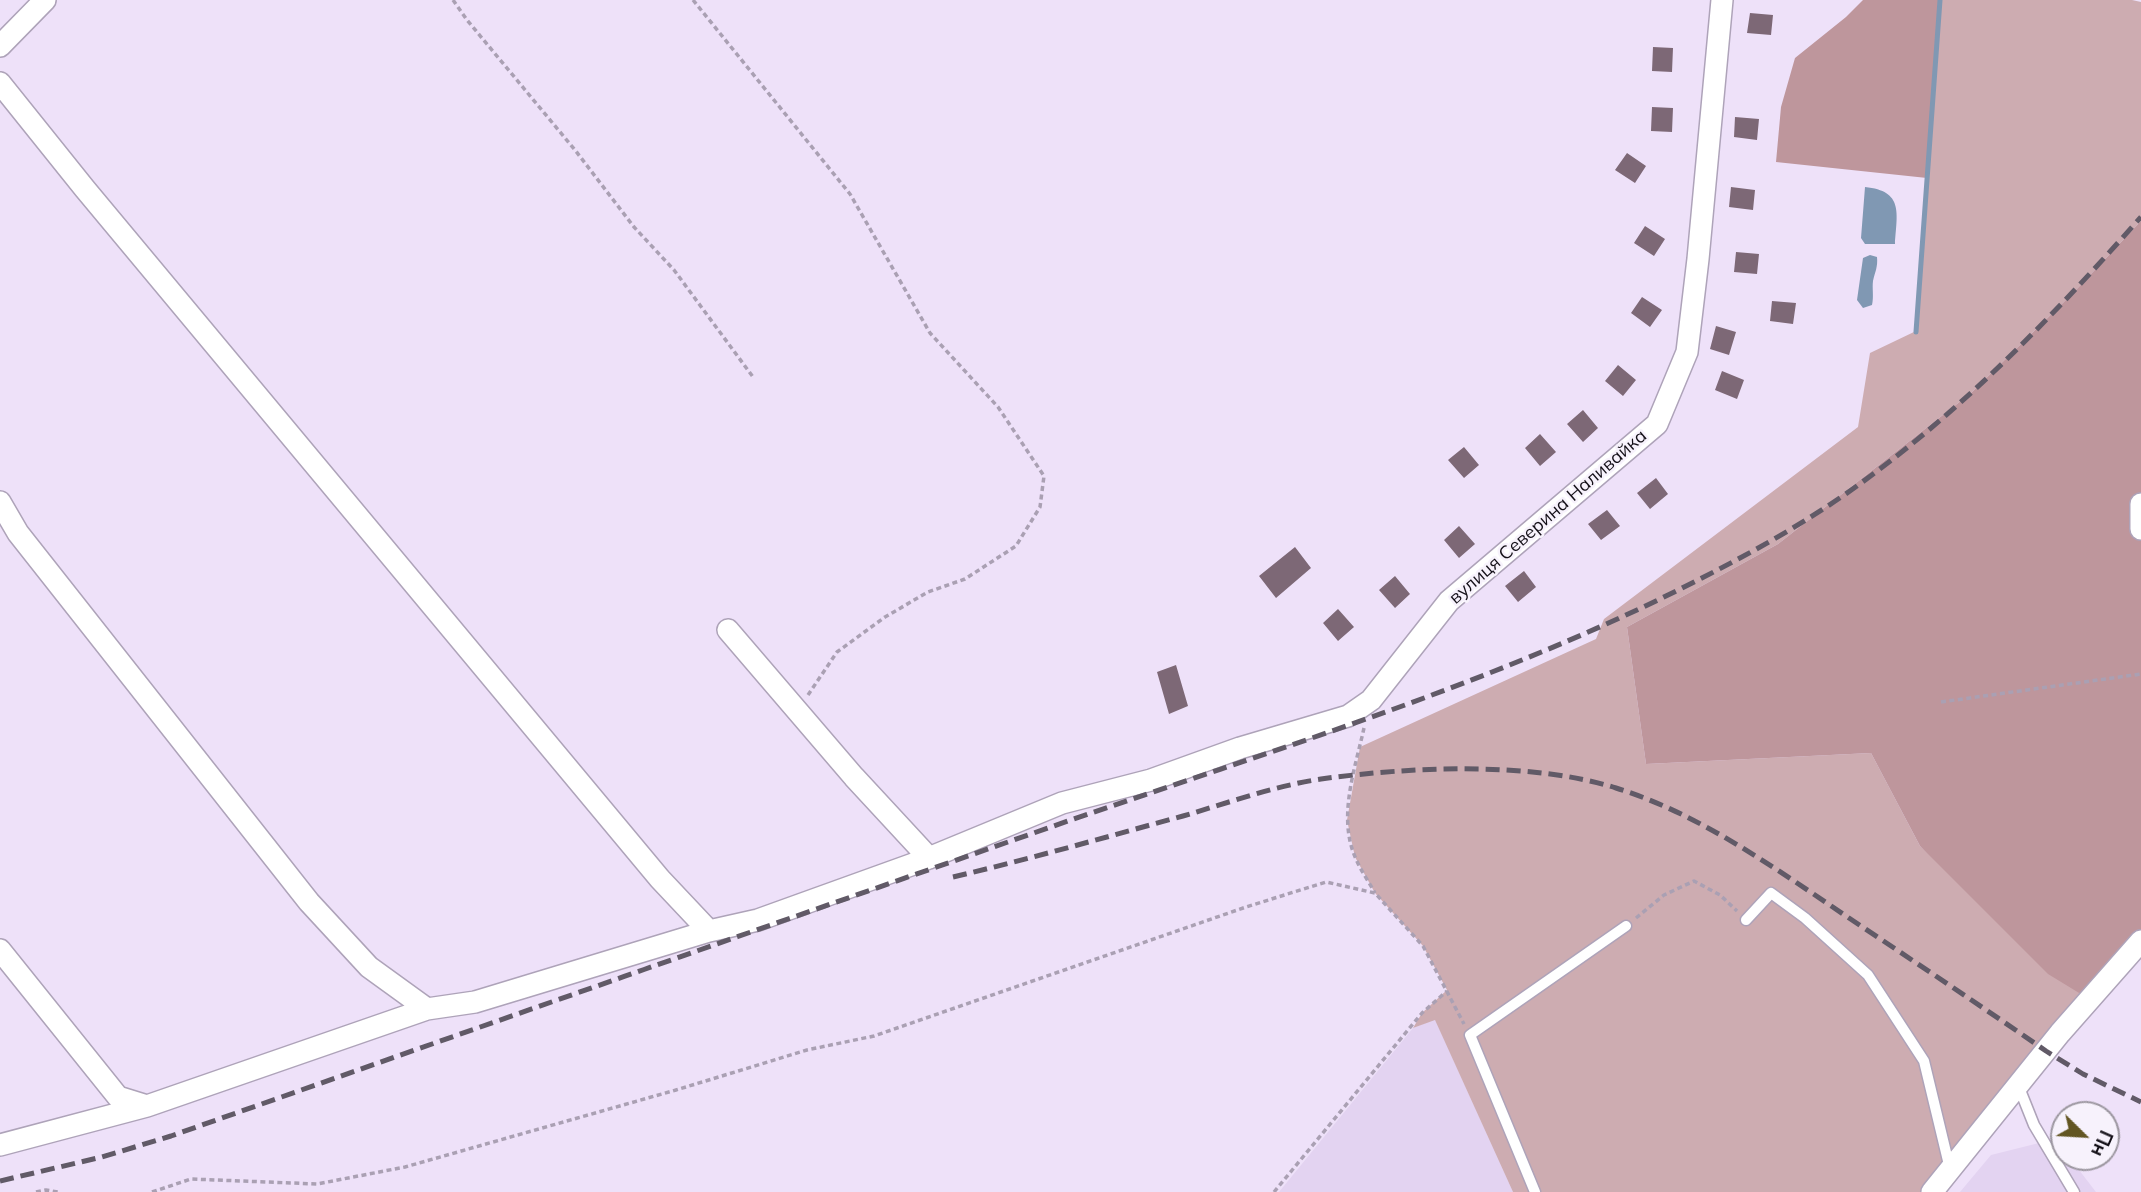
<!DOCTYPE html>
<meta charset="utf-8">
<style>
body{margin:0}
#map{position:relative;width:2141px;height:1192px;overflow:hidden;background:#eee1f9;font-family:Mulish,sans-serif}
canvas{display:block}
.north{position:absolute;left:2050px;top:1101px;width:70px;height:70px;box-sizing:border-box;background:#f7f2fc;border:2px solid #9c97a0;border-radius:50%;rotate:114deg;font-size:19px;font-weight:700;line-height:28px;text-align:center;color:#130f17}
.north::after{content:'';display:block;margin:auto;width:24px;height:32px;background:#625522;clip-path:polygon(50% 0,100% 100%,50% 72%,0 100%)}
</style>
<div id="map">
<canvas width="2141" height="1192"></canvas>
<div class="north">Пн</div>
</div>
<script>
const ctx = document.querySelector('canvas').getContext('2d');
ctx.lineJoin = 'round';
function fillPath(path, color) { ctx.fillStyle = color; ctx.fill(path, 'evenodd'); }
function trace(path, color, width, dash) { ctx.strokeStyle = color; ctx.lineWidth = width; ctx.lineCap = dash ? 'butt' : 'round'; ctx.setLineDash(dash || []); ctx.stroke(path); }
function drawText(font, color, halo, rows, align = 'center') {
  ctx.font = font + ' Mulish,sans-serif'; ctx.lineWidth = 5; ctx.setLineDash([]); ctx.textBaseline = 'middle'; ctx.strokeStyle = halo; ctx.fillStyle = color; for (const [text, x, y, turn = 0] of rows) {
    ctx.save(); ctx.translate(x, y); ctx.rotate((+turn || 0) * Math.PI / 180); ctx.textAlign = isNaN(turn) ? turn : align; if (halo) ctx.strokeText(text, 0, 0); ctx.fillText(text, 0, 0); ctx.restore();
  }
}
fillPath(new Path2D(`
 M1435,1019l78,173h-234l134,-164z
 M2055,1139l9,11v7h5l27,35h-136l31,-37z`), '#e3d3f1');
fillPath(new Path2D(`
 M1940,0h192l9,2v219l-67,71 -103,101 -193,151 -151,83 19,137 225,-11 49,93 169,153 -157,193h-419l-78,-172 -22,8 9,-15 25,-23 -24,-44 -48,-53 -20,-36 -8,-37 13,-73 236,-108 8,-20 254,-192 12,-74 46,-22z`), '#cdacb1');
fillPath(new Path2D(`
 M1863,0h77l-13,178 -151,-16 5,-55 14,-49 51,-41z
 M2141,221v720l-52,58 -41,-25 -128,-128 -49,-93 -225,11 -19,-137 151,-83 193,-151 103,-101z`), '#be969c');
fillPath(new Path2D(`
 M1865,187c39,4 32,26 30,57h-30l-4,-6z
 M1870,255l7,2c1,10 -2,15 -4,24 -1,7 1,16 -1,24l-9,3 -6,-8 6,-42z`), '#8098b3');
trace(new Path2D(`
 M1916,332l24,-332`), '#8098b3', 5);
fillPath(new Path2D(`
 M1750,13l23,2 -2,20 -24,-2z
 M1653,47l20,1 -1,24 -20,-1z
 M1652,107l21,1 -1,24 -21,-1z
 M1735,117l24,2 -2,21 -23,-3z
 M1627,153l19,13 -11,17 -20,-13z
 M1731,187l24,3 -2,20 -24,-3z
 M1645,226l20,13 -11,17 -20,-13z
 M1736,252l23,2 -2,20 -23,-2z
 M1642,297l20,13 -12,17 -19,-14z
 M1772,301l24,2 -3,21 -23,-3z
 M1716,326l20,6 -7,23 -19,-6z
 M1618,365l18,15 -13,16 -18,-15z
 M1722,371l22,9 -7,19 -22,-9z
 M1583,410l15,18 -15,14 -16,-18z
 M1540,434l16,18 -16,14 -15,-18z
 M1464,447l15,18 -15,13 -16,-18z
 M1656,478l12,16 -18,15 -13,-16z
 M1607,510l13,16 -19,14 -13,-16z
 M1459,526l16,18 -16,14 -15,-18z
 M1295,547l16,21 -35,30 -17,-22z
 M1524,571l12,16 -18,15 -13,-16z
 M1395,576l15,18 -15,14 -16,-18z
 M1338,609l16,18 -16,14 -15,-18z
 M1176,665l12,41 -19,8 -12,-42z`), '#7d6876');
const service = new Path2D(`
 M1746,920l25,-27 34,25 63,57 56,86 26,108
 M2018,1085l16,40 40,67
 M1535,1192l-65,-157 156,-109`);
const minor = new Path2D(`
 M0,46l45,-46
 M0,83l85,106 575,690 49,52 49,-11 161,-58 143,-59 89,-23 89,-32 108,-32 23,-16 78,-99 208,-177 30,-72 11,-93 24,-259
 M0,502l18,31 291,369 60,65 58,42
 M2141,504v25
 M728,630l126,147 75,81
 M0,950l118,147 29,9 280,-97 48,-7 234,-71
 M0,1145l147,-39
 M1932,1192l128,-159 81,-92`);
trace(service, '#aea3b9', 13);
trace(minor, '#aea3b9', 24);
trace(new Path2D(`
 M453,0l14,20 108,130 59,77 40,43 79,107
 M693,0l157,194 80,139 68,74 46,69 -4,31 -24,39 -51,33 -37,13 -43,25 -48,35 -29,43
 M1941,702l200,-28
 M1364,728c-9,41 -27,90 -8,131 5,12 13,23 19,34
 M1636,918l28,-23 30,-14 26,14 17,16
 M36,1192l10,-2 12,2
 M152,1192l39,-13 126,5 88,-17 271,-77 131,-40 67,-14 372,-129 80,-25 49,11 48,53 41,78
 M1274,1192l148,-179 25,-22`), '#aaa0b3', 3.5, [5, 3.5]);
trace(service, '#fff', 10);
trace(minor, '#fff', 21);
trace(new Path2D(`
 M953,877c77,-18 153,-40 230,-61 45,-13 91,-30 138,-37 88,-12 210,-18 295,9 84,26 160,81 233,130 66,44 132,88 197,133l37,23 58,28
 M0,1181l102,-24 69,-21c286,-101 571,-201 857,-301 212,-75 429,-138 632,-236 69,-34 138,-70 201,-116 105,-76 195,-170 280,-266`), '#615a67', 5, [14, 7]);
drawText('18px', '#130f17', '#f7f2fc', [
 ["вулиця Северина Наливайка",1548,517,-41]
]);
</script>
